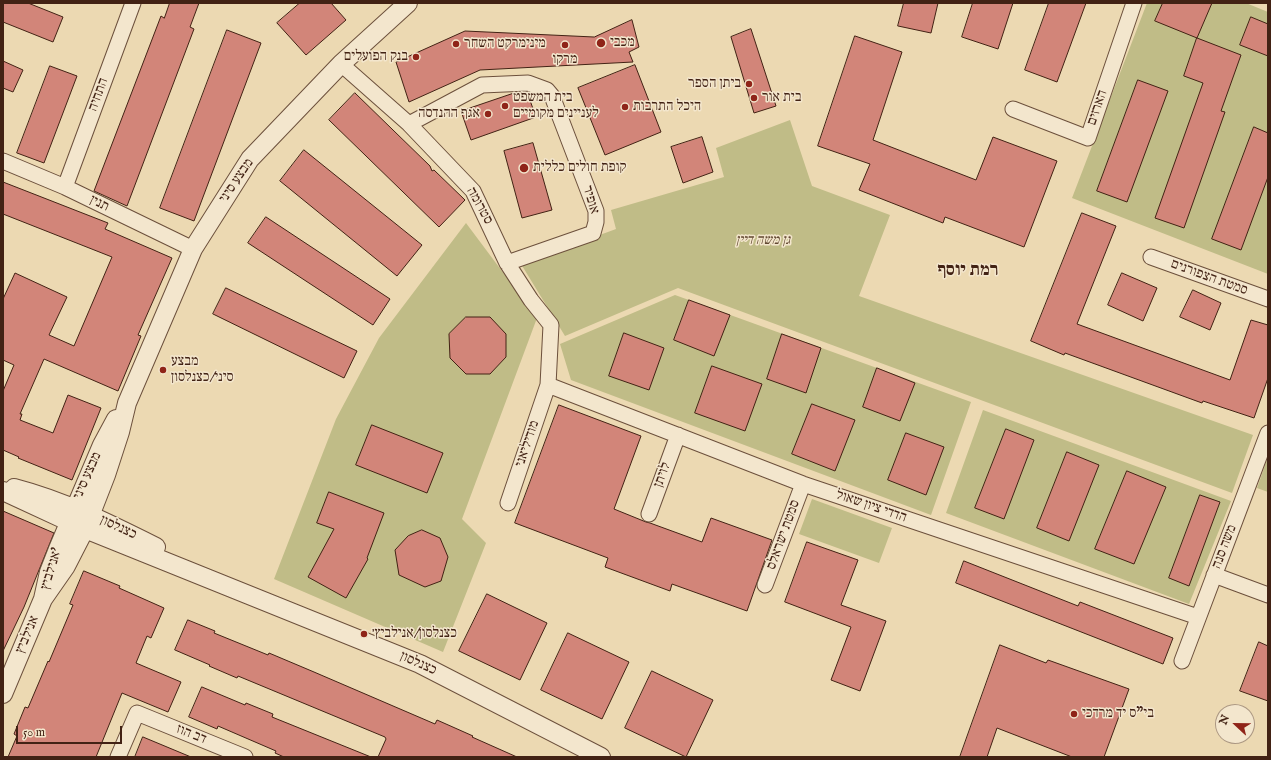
<!DOCTYPE html>
<meta charset="utf-8">
<style>
body{margin:0}
#map{position:relative;width:1271px;height:760px;overflow:hidden;background:#ecd9b2;font-family:"IM FELL English",serif}
canvas{display:block}
.frame{position:absolute;inset:0;border:4px solid #422214;pointer-events:none}
.north{position:absolute;left:1215px;top:704px;width:40px;height:40px;box-sizing:border-box;background:#f3e6cd;border:1px solid #ac9883;border-radius:50%;rotate:292deg;font-size:11px;font-weight:700;line-height:16px;text-align:center;color:#422214}
.north::after{content:'';display:block;margin:auto;width:14px;height:18px;background:#8f2418;clip-path:polygon(50% 0,100% 100%,50% 72%,0 100%)}
.scale{position:absolute;left:16px;top:726px;width:106px;height:18px;box-sizing:border-box;border:2px solid #422214;border-top:0;padding-left:5px;font-size:12px;line-height:14px;white-space:nowrap;color:#422214;-webkit-text-stroke:3px #f3e6cd;paint-order:stroke}
</style>
<div id="map">
<canvas width="1271" height="760"></canvas>
<div class="frame"></div>
<div class="north">N</div>
<div class="scale">50 m</div>
</div>
<script>
const ctx = document.querySelector('canvas').getContext('2d');
ctx.lineJoin = 'round';
function fillPath(path, color) { ctx.fillStyle = color; ctx.fill(path, 'evenodd'); }
function trace(path, color, width, dash) { ctx.strokeStyle = color; ctx.lineWidth = width; ctx.lineCap = dash ? 'butt' : 'round'; ctx.setLineDash(dash || []); ctx.stroke(path); }
function drawText(font, color, halo, rows, align = 'center') {
  ctx.font = font + ' "IM FELL English","Frank Ruhl Libre",serif'; ctx.lineWidth = 3; ctx.setLineDash([]); ctx.textBaseline = 'middle'; ctx.strokeStyle = halo; ctx.fillStyle = color; for (const [text, x, y, turn = 0] of rows) {
    ctx.save(); ctx.translate(x, y); ctx.rotate((+turn || 0) * Math.PI / 180); ctx.textAlign = isNaN(turn) ? turn : align; if (halo) ctx.strokeText(text, 0, 0); ctx.fillText(text, 0, 0); ctx.restore();
  }
}
fillPath(new Path2D(`
 M1147,3h99l22,9v262l-196,-76z
 M790,120l22,66 78,29 -31,81 394,139 -21,58 -554,-205 -113,48 -44,-72 95,-35 -5,-19 113,-33 -8,-29z
 M466,223l71,95 -75,201 24,24 -43,109 -169,-73 62,-160 43,-81z
 M675,295l296,107 -40,113 -360,-135 -11,-36z
 M983,410l248,91 -42,103 -243,-91z
 M1268,457v35l-11,-4z
 M812,499l80,29 -13,35 -80,-29z`), '#c0bc87');
const building = new Path2D(`
 M3,3h25l35,14 -10,25 -50,-20z
 M170,3h29l-9,24 4,2 -67,177 -33,-15 67,-175 3,2z
 M300,3h31l15,17 -40,35 -29,-32z
 M904,3h34l-7,30 -33,-7z
 M973,3h40l-15,46 -36,-12z
 M1049,3h37l-29,79 -32,-12z
 M1163,3h49l-15,35 -42,-17z
 M1251,17l17,7v32l-28,-11z
 M632,20l7,27 -10,5 4,10 -153,8 -71,32 -13,-40 69,-31 129,6z
 M751,29l25,77 -22,7 -23,-76z
 M227,30l34,13 -67,178 -34,-13z
 M855,36l47,16 -29,88 103,40 17,-43 64,24 -33,86 -79,-30 -2,6 -84,-33 11,-26 -52,-18z
 M1197,38l44,17 -20,56 4,1 -41,116 -29,-10 48,-135 -19,-7z
 M3,61l20,9 -10,22 -10,-4z
 M635,65l26,67 -56,23 -27,-67z
 M50,66l27,10 -33,87 -27,-10z
 M1138,80l30,11 -41,111 -30,-11z
 M527,92l9,25 -65,23 -10,-29 53,-18z
 M355,93l75,73 2,5 2,-1 31,30 -26,27 -110,-107z
 M1254,127l14,6v44l-27,73 -29,-11z
 M702,137l11,35 -30,11 -12,-36z
 M533,143l19,67 -30,8 -18,-67z
 M304,150l118,95 -25,31 -117,-95z
 M3,182l105,41 -3,6 67,29 -34,77 3,1 -23,55 -74,-32 -24,55h2l-2,6 33,13 15,-38 33,13 -29,72 -54,-22 1,-1 -16,-7v-59l11,-26 -11,-5v-61l12,-26 52,24 -18,38 25,11 38,-89 -109,-43z
 M1082,213l34,13 -39,98 153,56 21,-60 17,5v53l-14,40 -51,-17 -1,2 -137,-50 -1,2 -33,-14z
 M266,217l124,82 -17,26 -125,-82z
 M1122,273l35,15 -14,33 -35,-16z
 M226,288l131,63 -13,27 -131,-64z
 M1193,290l28,13 -11,27 -30,-13z
 M689,300l41,15 -16,41 -40,-16z
 M466,317h24l16,17v23l-16,17h-24l-16,-16 -1,-24z
 M624,333l40,15 -15,42 -40,-14z
 M782,334l39,14 -15,45 -39,-14z
 M712,366l50,18 -17,47 -50,-18z
 M877,368l38,15 -15,38 -37,-14z
 M812,404l43,16 -20,51 -43,-17z
 M559,405l82,31 -27,73 32,13 4,1 52,19 9,-24 61,22 -25,71 -75,-27 -2,7 -65,-24 3,-9 -93,-35z
 M372,425l71,28 -16,40 -71,-28z
 M1006,429l28,11 -30,79 -29,-11z
 M906,433l38,14 -18,48 -38,-15z
 M1067,452l32,13 -30,76 -32,-13z
 M1127,471l39,16 -32,77 -39,-15z
 M329,492l55,21 -17,45 1,1 -22,39 -38,-21 26,-48 -17,-6z
 M1200,495l20,7 -31,84 -20,-8z
 M3,511l51,22 -30,74 -21,44z
 M422,530l18,8 8,19 -7,24 -16,6 -26,-12 -4,-25 13,-14z
 M807,542l51,18 -17,45 45,16 -26,70 -29,-11 20,-53 -66,-25z
 M964,561l114,45 2,-4 93,36 -10,26 -207,-81z
 M84,571l36,15 -1,2 45,20 -13,30 -4,-2 -11,27 45,19 -13,30 -46,-19 -26,64h-88l9,-21 -3,-2 11,-27 3,1 20,-47 1,1 24,-57 -3,-1z
 M487,594l60,29 -27,57 -61,-29z
 M188,620l27,11 -1,2 54,22 1,-2 45,19 121,52 2,-4 36,16 -1,1 45,20h-139l8,-18 -1,-2 -147,-61 -1,2 -28,-12 1,-1 -35,-15z
 M568,633l61,29 -27,57 -61,-29z
 M1259,642l9,4v55l-28,-10z
 M1000,645l46,18 2,-3 81,29 -25,68h-32l-75,-29 -10,29h-27z
 M652,671l61,29 -27,57 -61,-29z
 M202,687l43,18 1,-2 27,11 -1,3 99,40h-87l-9,-4 1,-2 -58,-25 -1,3 -28,-12z
 M143,737l48,20h-56z`);
fillPath(building, '#d28579');
trace(building, '#422214', 1);
const minor = new Path2D(`
 M341,64l68,60 64,67 34,72 24,37 20,25 -3,60 -40,118
 M1013,109l75,29 46,-135
 M409,124l73,-39 46,-2 19,7 5,6 44,115v11l-3,11 -86,30
 M3,161l62,26 128,62
 M65,187l68,-184
 M1151,257l117,42
 M548,385l255,99 395,133
 M649,514l29,-79
 M1214,575l54,20
 M765,585l38,-101
 M1182,661l86,-228
 M118,757l19,-44 108,44`);
const tertiary = new Path2D(`
 M14,488c50,13 96,36 142,59
 M3,491l82,38 335,135 181,93
 M43,599l23,-33 19,-37 21,-54 14,-43 7,-29 66,-154 57,-90 91,-95 67,-61
 M3,694l40,-95 6,-27 9,-23 44,-104 14,-26`);
trace(minor, '#6c503c', 17);
trace(tertiary, '#6c503c', 20);
trace(minor, '#f3e6cd', 15);
trace(tertiary, '#f3e6cd', 18);
for (const [x, y, r, color] of [
 [601,43,5,"#8f2418"],
 [456,44,4,"#8f2418"],
 [565,45,4,"#8f2418"],
 [416,57,4,"#8f2418"],
 [749,84,4,"#8f2418"],
 [754,98,4,"#8f2418"],
 [505,106,4,"#8f2418"],
 [625,107,4,"#8f2418"],
 [488,114,4,"#8f2418"],
 [524,168,5,"#8f2418"],
 [163,370,4,"#8f2418"],
 [364,634,4,"#8f2418"],
 [1074,714,4,"#8f2418"]
]) { const dot = new Path2D(); dot.arc(x, y, r, 0, 2 * Math.PI); ctx.fillStyle = color; ctx.fill(dot); trace(dot, '#f3e6cd', 1.5); }
drawText('14px', '#422214', '#f3e6cd', [
 ["מכבי",610,43],
 ["מינימרקט השחר",464,44],
 ["בנק הפועלים",408,57,"right"],
 ["מרקו",565,60,"center"],
 ["ביתן הספר",741,84,"right"],
 ["בית המשפט",513,98],
 ["לעניינים מקומיים",513,114],
 ["בית אור",762,98],
 ["היכל התרבות",633,107],
 ["אגף ההנדסה",480,114,"right"],
 ["קופת חולים כללית",533,168],
 ["מבצע",171,362],
 ["סיני/כצנלסון",171,378],
 ["כצנלסון/אנילביץ׳",372,634],
 ["בי\"ס יד מרדכי",1082,714]
], 'left');
drawText('14px', '#422214', '#f3e6cd', [
 ["התחיה",99,95,-70],
 ["הארזים",1098,108,-71],
 ["מבצע סיני",237,181,-56],
 ["אופיר",590,200,74],
 ["תנין",99,204,26],
 ["סטרומה",479,206,61],
 ["סמטת הצפורנים",1209,278,20],
 ["מודיליאני",528,444,-71],
 ["לויתן",663,475,-70],
 ["מבצע סיני",88,476,-66],
 ["הדדי ציון שאול",871,507,19],
 ["כצנלסון",118,528,25],
 ["סמטת ישראלס",784,535,-70],
 ["משה סנה",1225,547,-69],
 ["אנילביץ'",52,569,-73],
 ["אנילביץ",28,635,-67],
 ["כצנלסון",418,664,24],
 ["דב הוז",191,735,22]
]);
drawText('italic 14px', '#624831', '#f3e6cd', [
 ["גן משה דיין",763,241]
]);
drawText('bold 18px', '#422214', '#f3e6cd', [
 ["רמת יוסף",968,271]
]);
</script>
